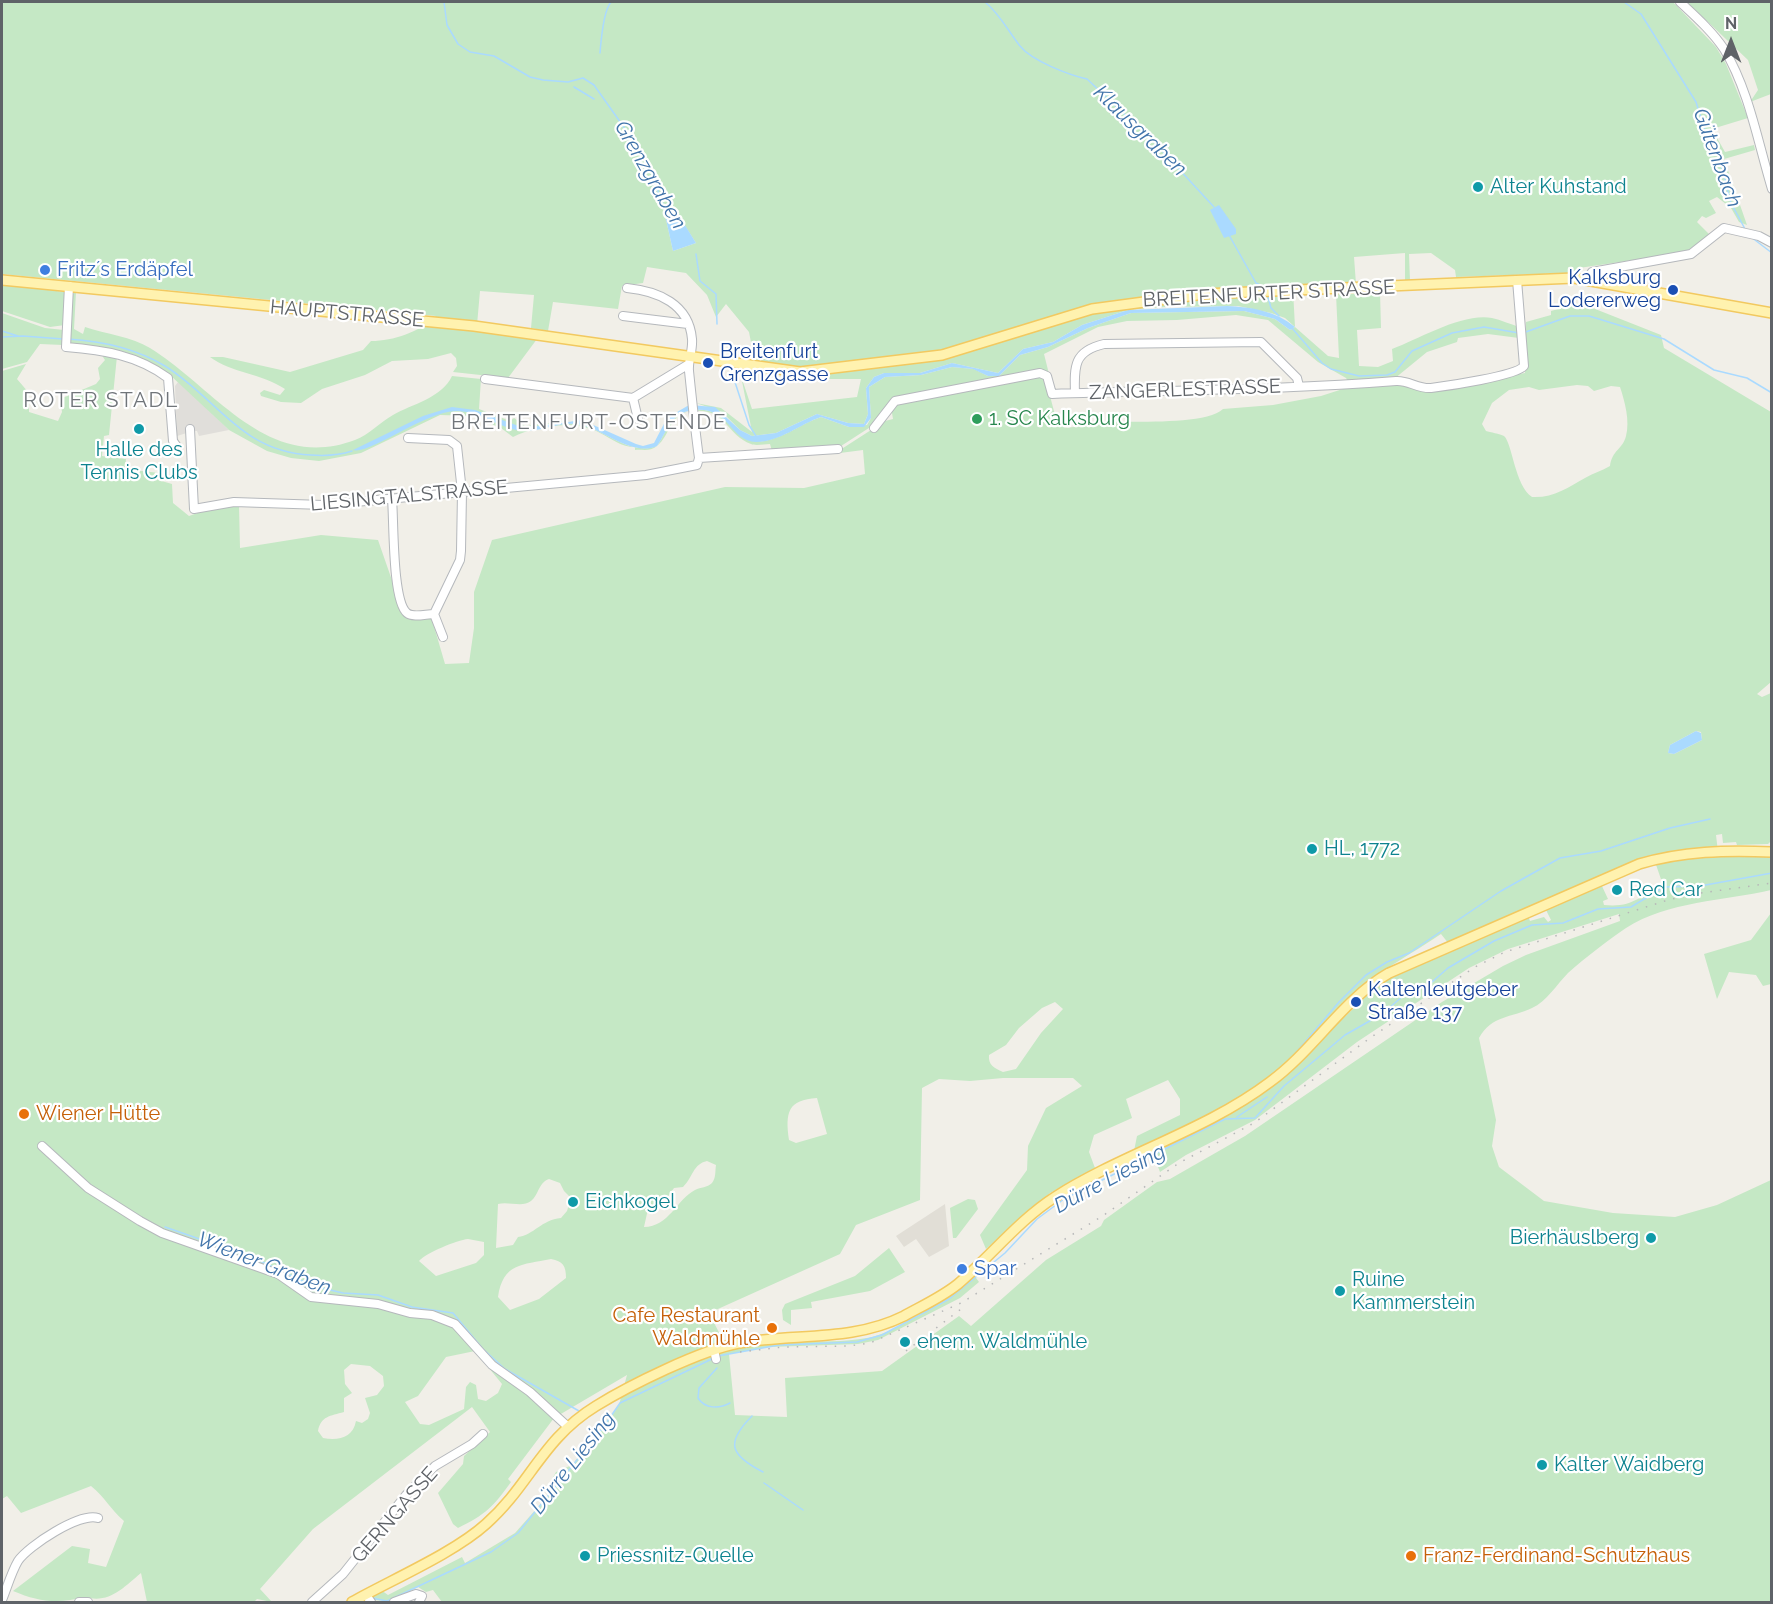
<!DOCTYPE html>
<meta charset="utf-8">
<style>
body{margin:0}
#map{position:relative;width:1773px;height:1604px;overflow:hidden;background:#f1efe8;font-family:Raleway,sans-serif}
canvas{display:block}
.frame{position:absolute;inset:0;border:3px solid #5f6368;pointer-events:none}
.north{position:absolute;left:1701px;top:12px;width:60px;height:60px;-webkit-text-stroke:4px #fff;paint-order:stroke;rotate:0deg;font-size:16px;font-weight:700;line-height:24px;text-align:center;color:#5f6368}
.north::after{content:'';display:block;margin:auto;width:21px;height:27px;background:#5f6368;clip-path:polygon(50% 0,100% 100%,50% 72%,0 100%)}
</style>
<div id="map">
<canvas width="1773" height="1604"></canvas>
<div class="frame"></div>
<div class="north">N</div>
</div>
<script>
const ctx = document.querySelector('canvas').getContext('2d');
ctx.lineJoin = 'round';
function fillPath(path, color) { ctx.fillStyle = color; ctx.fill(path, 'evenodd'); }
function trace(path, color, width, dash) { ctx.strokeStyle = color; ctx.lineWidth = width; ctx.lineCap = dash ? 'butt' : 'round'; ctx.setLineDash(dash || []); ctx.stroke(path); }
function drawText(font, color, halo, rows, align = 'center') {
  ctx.font = font + ' Raleway,sans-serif'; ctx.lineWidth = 4.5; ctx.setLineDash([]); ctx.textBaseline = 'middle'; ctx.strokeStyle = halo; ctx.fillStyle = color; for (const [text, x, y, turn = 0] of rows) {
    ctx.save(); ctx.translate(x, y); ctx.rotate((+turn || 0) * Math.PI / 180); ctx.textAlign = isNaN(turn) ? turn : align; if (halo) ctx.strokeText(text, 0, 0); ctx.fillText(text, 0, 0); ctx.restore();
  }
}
fillPath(new Path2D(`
 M178,382l11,9 40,39 -30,6 -2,-5h-4l-16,5 -2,-50z`), '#e0deda');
fillPath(new Path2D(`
 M945,1204l4,42 -20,11 -13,-18 -12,8 -8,-11z`), '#e1ded6');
fillPath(new Path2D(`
 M2,2h1671l43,45 10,17 22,54 -36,11 13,23 29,-7 1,5 -31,9 23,66 -8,-3 -8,-14 -14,-11 -8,4 7,12 -10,5 -4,-2 -5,6 13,13 -22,17 -109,16 -8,5 -115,4 -1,-7 -24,-17 -22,1 1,27h-5v-28l-51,4 2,27 -63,6 2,37 33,29 11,2 -3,-64 44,-2 1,36 -24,2 2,36 19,1 15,-6 -1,-12c28,-10 69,-36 100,-31 9,2 18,6 27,9v11l-31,-4 -30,4 -1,4 -30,10 -33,27 -45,4 -3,-5 -28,-16 -50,-42 -32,-5 -59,5 -50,1 -29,6 -54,27 6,24 -5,-6 -152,27 -21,27 -31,20 -69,5 -2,-7c-6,0 -14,2 -19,0 -25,-9 -24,-36 -59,-33 -23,2 -21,24 -35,35 -7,6 -15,3 -22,4v-3c-14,0 -23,-8 -35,-14 -23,-13 -64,-8 -87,4l-12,-9 -29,-12 -32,-1 -79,38 -42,8 -28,-3 -24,-7 -38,-21 -59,-55 -24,-13 -78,-17 3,-50 5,-3 -2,37 9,5 2,-7c21,7 47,10 65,21 65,40 117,125 205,92 14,-5 25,-18 38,-25 19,-11 49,-17 59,-39l29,3 -2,30 31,12 4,-3 11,8 46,-6 -37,7 1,2c15,-3 31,-8 47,-4 24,6 49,31 75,21 6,-8 10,-21 17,-28 6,-5 13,-7 21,-8 36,-3 36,34 69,31 20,-3 38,-18 57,-24l28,10 18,-2 4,-7 -2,-31 16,-10 36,-2 31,-8 22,2 14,7h11l21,-21 28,-8 40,-19 43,-15 113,-2 31,8 15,11 5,-3 -10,-9 -14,-5 -33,-7 -73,1 -37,3 -46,15 -29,17 -30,7 -25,24 -46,-10 -32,10h-36l-10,4 -8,11 2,26 -4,10 -16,-1 -31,-9 -41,19 -24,3 -12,-6 -18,-18 -26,-9 25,5 31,24 -11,-56 11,33 105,-12 4,-18h-63l19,-5 -62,-11 -6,-31 -23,-28 -10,13 -9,-22 -21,-22 -39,-6 -4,16 -21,3 -4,23 -65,-7 -5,29 -17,-3 3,-33 -54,-4 -3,34 60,14 -29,39 -55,-6 4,-6 -1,-8 -5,-5 -23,6 -36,2 -27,14 -43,14 -21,14 -20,-1 -20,-6 -1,-3 4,-3 16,5 5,-6c-24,-16 -54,-16 -75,-32h13l67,15 73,-22 8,-9c23,0 48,-9 65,-25l-434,-42zM674,209l22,34 -23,8 -8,-36z
 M1687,2h84v92l-21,8 8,-12 -10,-30z
 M2,283l62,9 1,33 -15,2 -48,-16z
 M1580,303l81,32 3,13 107,64v270l-14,12 5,3 9,-4v148l-3,3 -31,1 -1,-3 -13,1 -1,-9 -6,1 2,17 53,1v37c-47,11 -103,11 -145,38 -19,13 -40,29 -58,45 -10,10 -22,29 -36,35 -21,10 -40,7 -53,30l17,82 -4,26 7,21 45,34 69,12 62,4 42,-12 54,-25v422h-1329l-9,-12 -7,2 -8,-5 -28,14 -18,-1 -3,-4 12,-6 7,5 74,-38 3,6 50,-30 37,-42 -4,-5 8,-14 16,-7 47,-60 8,-30 -73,43 -46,61 3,3c-17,24 -26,33 -53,46l-5,-4 -15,-31 25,-29 1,-8 26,-24 -18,-25 -159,122 -53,60 12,13 -15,-3 -3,3h-107l-6,-29c-18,15 -32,31 -56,24 -27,7 -46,5 -72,-6l59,-45 18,3 -2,14 18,4 18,-46c-14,-12 -19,-24 -33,-35l-70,27 -14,-17 -5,3v-1128l24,-7 -9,15 12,14v19l29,9 4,-9 -2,-13 36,-15 4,-5 -2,-11 7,-8 -4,-6 -31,-4 30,1 17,5 -8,79 -5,1 -2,20 24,3 -1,10 34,4 -1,7 14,4 1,19 16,13 20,-7 30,-4 1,43 81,-13 57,5 25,72 6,4h22l14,48 24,-1 5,-35v-36l18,-52 233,-53 79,1 61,-14 -2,-24 -23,3v-3l45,-29 8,-2 -2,-12 5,-4 147,-27 2,1 10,38 5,-1 3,13 4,1c14,-2 28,-5 42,-6 26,-1 97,3 114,-13l50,-4 48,-9 28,-9 49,-4 23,8 9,-1 95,-17 1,-51 25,-7v-4zM1577,385l11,1 6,5 17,-5 9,1c5,15 10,34 6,49 -3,13 -14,14 -16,30 -8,5 -17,7 -25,12 -18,10 -31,20 -53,19 -17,-11 -20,-55 -28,-61 -4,-2 -14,-4 -18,-5l-4,-7 10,-21 17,-13 20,-3 10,3zM1696,731l5,1 1,8 -28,14 -6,-1 2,-8zM1654,859l9,26c-24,11 -30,23 -59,20l-1,-4 5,-2 -7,-15 -56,24 6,12 -3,2 -4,-5 -14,4 -2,-5 -148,67 -48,46 -7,-6c29,-39 76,-62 116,-89l8,10zM1619,914l1,7 -94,34 -23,11 -61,36 -197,134 -75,43 -13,3 -53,38 -3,6 -55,34 -75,66 -12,-10 -77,55 -97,7 2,39 -52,-2 -6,-61 40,-7 89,-3 20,-4 82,-42 19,-16 -5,-7c-21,21 -78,58 -107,63 -46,8 -94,-2 -139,12l-19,-37 131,-59 16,-29 64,-25 2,-112 17,-9 31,2 33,-3h70l9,8 -36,22 -18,38 -1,24 -47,65 6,14 64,-56 45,-25 -6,-16 5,-17 38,-17 -6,-19 42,-19 12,19v16l-43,21 -3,15 15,-7 11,28 26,-17 69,-35 102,-78 112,-74 39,-19zM1055,1002l8,7 -22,24 -25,36 -13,3c-9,-4 -15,-7 -14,-17l17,-10 13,-17 23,-20zM817,1098l10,36 -31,9 -7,-3c-4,-28 -1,-40 28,-42zM707,1161l9,4c-1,7 0,13 -4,18 -5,5 -11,4 -17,7 -18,9 -26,37 -51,37l4,-18 19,-11 7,-10 9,-1c10,-10 10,-23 24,-26zM549,1179l11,4 4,8 7,7 -4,13 -6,7c-20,2 -27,17 -43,19l-5,8 -17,3 2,-44c11,-3 24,4 33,-3 8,-6 7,-18 18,-22zM468,1239l16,3v13l-8,8 -40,13 -17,-15c7,-8 38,-21 49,-22zM551,1259c12,2 15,7 15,19l-27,21 -29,11 -12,-13c5,-34 24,-32 53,-38zM475,1351l27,33 -4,9 -12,8 -8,-2 -2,-14 -6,-3 -4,5 -2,22 -35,16 -9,-1 -15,-22 13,-6 28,-39zM351,1364l19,2 13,10 1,10 -7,9 -12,3 5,15 -2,6 -6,4 -6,-2c-3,17 -18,20 -33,17l-5,-7c3,-15 12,-15 26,-19v-14l8,-5 -7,-9 -1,-14z
 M2,313l43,15 19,2 -1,15 -23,-1 -13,18 -25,7z
 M1771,913v71l-8,2 -7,-11 -27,-3 -12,27 -13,-45 47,-14z
 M968,1199l7,1 3,9 -22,29h-3l-3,-30z
 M889,1248l16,24 -35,19 -59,11 1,6 -21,2v15l-8,-5 -1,-10 3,-6 70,-28z`), '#c5e8c5');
fillPath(new Path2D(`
 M1219,205l17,24v5l-12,4 -14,-28z
 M675,209l21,34 -23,8 -8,-36z
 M1227,306c24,1 49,5 68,21l-5,3 -15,-11 -31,-8 -113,2 -43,15 -40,19 -28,8 -21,21h-11l-15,-7 -21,-2 -31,8 -36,2 -16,10 2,31 -7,9h-15l-28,-10c-21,7 -41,25 -65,25 -27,-1 -25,-35 -62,-32 -8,1 -15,3 -20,9 -7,7 -11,19 -17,27 -22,10 -49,-12 -69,-19 -22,-9 -41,4 -63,4 -24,-1 -43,-19 -67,-20 -30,-2 -88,44 -105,39l70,-34 29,-9 23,3 49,18 58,-8 54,24 7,2 11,-3 13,-25 22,-13 26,2 25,23 12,6 24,-3 41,-19 31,9 16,1 4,-10 -2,-26 8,-11 10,-4h36l32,-10 46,10 25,-24 30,-7 29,-17 46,-15z
 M1696,731l5,2 1,7 -28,14 -6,-1 2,-8z`), '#aadaff');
trace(new Path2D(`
 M444,2l3,23 11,19 12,8 24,4 36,21 13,3 25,2 15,-4 11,7 51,72 18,47 9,6
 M985,2c15,12 23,29 35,44 12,15 49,29 67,33l66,62 61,66
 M1624,2l17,12 55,88 10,32 13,23 12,46 14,26
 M600,53c1,-13 4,-43 11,-51
 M574,87l20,12
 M1229,235l27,48 8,4
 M1751,237l21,16
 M696,254l4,27 16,13 1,30
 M1268,297l3,11 8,8
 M1292,328l30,35 9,6 28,7 28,-1 8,-3 17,-21 40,-18 32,-6 35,6
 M2,331l16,5
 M1523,333l47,-17h19l75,23 50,31 33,8 25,15
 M2,337l21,-1 40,3
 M68,339c35,2 67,9 97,27 53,33 76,86 146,89 13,1 29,0 41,-4
 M731,370l18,55 7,11
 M1294,1055l45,-53 27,-27 21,-13 22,-9 92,-62 59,-33 41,-7 69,-23 40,-9
 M1276,1071l11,-8
 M1237,1117l30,-20
 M165,1227l89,31 59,28 30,7 35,2 34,12 41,6 30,36 22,20 74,42
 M718,1356l61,-11 78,-3 25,-7 67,-36 56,-46 32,-34 27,-20 161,-80 30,-1 29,-32 61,-51 37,-21 21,-18 29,-14 16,-14 46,-27 38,-16 31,-2 35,-14 33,-2 33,-20 36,-1 72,-13
 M717,1368l-18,20 -1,10c7,11 21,11 32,5
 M752,1416c-27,27 -22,39 11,56
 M764,1483l39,27
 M372,1598l15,3 104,-49 27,-19 84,-104 18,-26 94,-45`), '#aadaff', 1.5);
const minor = new Path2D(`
 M1680,2c15,14 32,29 44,47 25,41 34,94 48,140
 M1587,279l5,-7 99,-18 33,-26 35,8 13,7
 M69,286l-3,61c37,3 71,8 102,31l5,63 5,7
 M627,288c31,3 62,16 65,51 1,11 -4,22 -3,32 3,29 6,58 10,87
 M623,316l65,8
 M485,379l148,19 56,-34
 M1075,393c-1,-27 -1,-42 29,-49l157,-2 36,36 2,8
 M633,398l5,21
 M874,428l21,-27 145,-28 7,3 5,18c115,-4 230,-4 344,-13 12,-1 22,8 35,7 16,-2 85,-12 93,-22l-7,-86
 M190,429l4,80 40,-7 89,3 323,-30 51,-10 2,-7
 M699,458l139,-9
 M392,499c2,21 0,102 15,114 6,5 19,1 27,1l26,-54 1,-9 1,-59 -5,-46 -8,-6 -41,-2
 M434,614l9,23
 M42,1146l46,42 52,33 22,12 116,41 33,23 67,7 32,9 22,2 23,9 37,41 38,27 37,34
 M714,1350l2,9
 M366,1595l5,7
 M2,1600c5,-12 9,-27 16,-39 10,-15 62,-49 80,-43
 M79,1602h9
 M312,1602l31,-28 63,-79 29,-29 37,-22 11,-10
 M394,1602l22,-8 6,2 -3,6`);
const major = new Path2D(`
 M2,280l472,46 326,46 142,-17 150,-46 112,-15 370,-16 198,35
 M352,1602c39,-22 102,-49 134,-78 44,-39 56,-85 110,-118 34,-21 105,-56 143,-63 56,-10 113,-1 165,-27 18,-10 38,-19 54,-32 33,-28 61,-64 97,-87 69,-44 150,-66 215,-115 44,-32 72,-82 119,-109l250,-109c44,-13 87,-14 133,-12`);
trace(minor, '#b5b8bc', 10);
trace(major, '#f2c960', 12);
trace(minor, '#fff', 8);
trace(major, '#fff2af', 9);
trace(new Path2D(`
 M906,1351l59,-45
 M740,1352l43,-5 66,-1 21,-3 91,-40 143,-88 75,-52 75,-40 116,-85 105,-71 30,-15 163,-52 26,-6 78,-11`), '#b6b7b8', 1.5, [1.5, 8]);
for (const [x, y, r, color] of [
 [1478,187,6,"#0f9aa8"],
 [45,270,6,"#3f7fe0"],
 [1673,290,6,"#1a4fb4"],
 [708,363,6,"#1a4fb4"],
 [977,419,6,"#2e9e5b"],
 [139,429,6,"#0f9aa8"],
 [1312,849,6,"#0f9aa8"],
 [1617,890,6,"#0f9aa8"],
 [1356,1002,6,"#1a4fb4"],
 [24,1114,6,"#e8710a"],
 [573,1202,6,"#0f9aa8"],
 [1651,1238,6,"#0f9aa8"],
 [962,1269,6,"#3f7fe0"],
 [1340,1291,6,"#0f9aa8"],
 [772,1328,6,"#e8710a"],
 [905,1342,6,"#0f9aa8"],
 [1542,1465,6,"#0f9aa8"],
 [585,1556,6,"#0f9aa8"],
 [1411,1556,6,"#e8710a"]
]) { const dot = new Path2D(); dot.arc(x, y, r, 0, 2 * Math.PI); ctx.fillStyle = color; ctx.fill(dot); trace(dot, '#fff', 2); }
drawText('20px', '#0d838f', '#fff', [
 ["Alter Kuhstand",1490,187],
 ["Halle des",139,450,"center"],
 ["Tennis Clubs",139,473,"center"],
 ["HL, 1772",1324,849],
 ["Red Car",1629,890],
 ["Eichkogel",585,1202],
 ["Bierhäuslberg",1639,1238,"right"],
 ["Ruine",1352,1280],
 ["Kammerstein",1352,1303],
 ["ehem. Waldmühle",917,1342],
 ["Kalter Waidberg",1554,1465],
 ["Priessnitz-Quelle",597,1556]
], 'left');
drawText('20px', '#366cbe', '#fff', [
 ["Fritz´s Erdäpfel",57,270],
 ["Spar",974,1269]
], 'left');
drawText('20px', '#164399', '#fff', [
 ["Kalksburg",1661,278,"right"],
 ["Lodererweg",1661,301,"right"],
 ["Breitenfurt",720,352],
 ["Grenzgasse",720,375],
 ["Kaltenleutgeber",1368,990],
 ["Straße 137",1368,1013]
], 'left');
drawText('20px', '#5f6368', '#fff', [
 ["BREITENFURTER STRASSE",1269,294,-3],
 ["HAUPTSTRASSE",347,314,5],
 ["ZANGERLESTRASSE",1185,390,-2],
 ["LIESINGTALSTRASSE",409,496,-5],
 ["GERNGASSE",395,1515,-49]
]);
drawText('20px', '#27864d', '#fff', [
 ["1. SC Kalksburg",989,419]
], 'left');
drawText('20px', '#c56008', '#fff', [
 ["Wiener Hütte",36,1114],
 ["Cafe Restaurant",760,1316,"right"],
 ["Waldmühle",760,1339,"right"],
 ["Franz-Ferdinand-Schutzhaus",1423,1556]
], 'left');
drawText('italic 21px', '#4174aa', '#fff', [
 ["Klausgraben",1140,131,44],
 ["Gütenbach",1717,158,70],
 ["Grenzgraben",650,175,60],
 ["Dürre Liesing",1110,1179,-28],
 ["Wiener Graben",264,1264,21],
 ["Dürre Liesing",573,1463,-52]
]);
ctx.letterSpacing = '1.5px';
drawText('21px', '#70757a', '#fff', [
 ["ROTER STADL",101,401],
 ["BREITENFURT-OSTENDE",589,423]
]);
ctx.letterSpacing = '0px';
</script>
